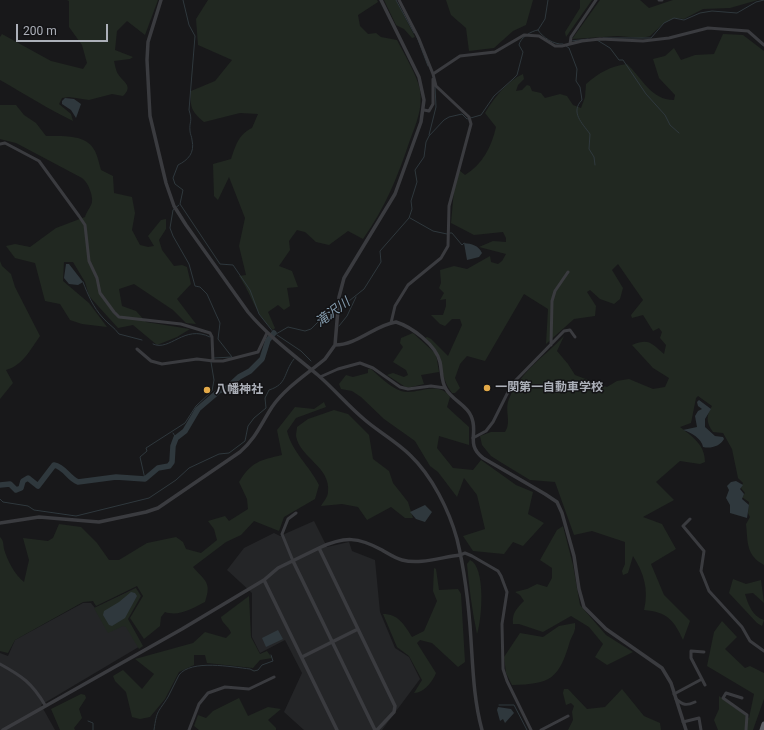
<!DOCTYPE html>
<meta charset="utf-8">
<style>
body{margin:0}
#map{position:relative;width:764px;height:730px;overflow:hidden;background:#18181a;font-family:Roboto,sans-serif}
canvas{display:block}
.scale{position:absolute;left:16px;top:24px;width:92px;height:18px;box-sizing:border-box;border:2px solid #acb0b9;border-top:0;padding-left:5px;font-size:12px;line-height:14px;white-space:nowrap;color:#acb0b9;-webkit-text-stroke:3px #131315;paint-order:stroke}
</style>
<div id="map">
<canvas width="764" height="730"></canvas>
<div class="scale">200 m</div>
</div>
<script>
const ctx = document.querySelector('canvas').getContext('2d');
ctx.lineJoin = 'round';
function fillPath(path, color) { ctx.fillStyle = color; ctx.fill(path, 'evenodd'); }
function trace(path, color, width, dash) { ctx.strokeStyle = color; ctx.lineWidth = width; ctx.lineCap = dash ? 'butt' : 'round'; ctx.setLineDash(dash || []); ctx.stroke(path); }
function drawText(font, color, halo, rows, align = 'center') {
  ctx.font = font + ' Roboto,"Noto Sans JP",sans-serif'; ctx.lineWidth = 3; ctx.setLineDash([]); ctx.textBaseline = 'middle'; ctx.strokeStyle = halo; ctx.fillStyle = color; for (const [text, x, y, turn = 0] of rows) {
    ctx.save(); ctx.translate(x, y); ctx.rotate((+turn || 0) * Math.PI / 180); ctx.textAlign = isNaN(turn) ? turn : align; if (halo) ctx.strokeText(text, 0, 0); ctx.fillText(text, 0, 0); ctx.restore();
  }
}
fillPath(new Path2D(`
 M314,521l13,26 22,-5 3,9 23,9 5,52 15,36 14,9 11,22 -38,51h-78l-20,-18 18,-39 -17,-33 -25,13 -8,-16v-44l-25,-23 17,-22 30,-15 6,3z
 M136,588l-9,30 15,27 -101,60 14,25h-55v-77l8,3 7,-16 68,-37h8l4,5z`), '#242527');
fillPath(new Path2D(`
 M67,0h91l-13,35 -18,-14 -10,10 -2,19 18,7 -3,2 -16,2c1,4 2,10 4,13 5,8 16,12 5,22l-11,-2 -23,6 -20,-3 -7,1 -3,6 12,10 2,7c-25,-12 -48,-27 -73,-41v-43l2,-3 49,27 32,8 4,-6 -5,-18 -13,-18v-26z
 M208,0h169l1,2 -20,13 2,11 8,8 8,-1 5,4 16,3c7,14 20,35 23,50 3,18 -4,34 -10,50 -12,36 -25,68 -47,99l-15,-8 -19,14 -13,-3 -11,-10 -8,-2 -8,11 1,9 -11,16 13,5 6,16 -11,1 3,18 -6,4 -6,-5 -10,7 7,16 -2,2c-17,-14 -22,-37 -34,-54l7,-1 -7,-29 6,-28 -16,-41 -11,23 -4,-4 -1,-32 18,-5c5,-14 7,-24 21,-31l6,-14 -18,-1 -36,9c-13,-11 -14,-15 -13,-31l24,-10 17,-21 -34,-15 -2,-26z
 M384,0h12l19,37 -3,1 -8,-9 -8,-4z
 M446,0h87l-7,25 -13,6 -19,17 -25,3 -3,-23 -15,-13z
 M580,0h12l-26,37 -1,-5 15,-24z
 M600,0h40l9,8 24,-8h85l-28,8 -27,1 -19,10 -9,-1 -11,5 -14,13 -8,2 -24,-2 -46,3z
 M723,34l20,1 21,16v514c-18,-10 -16,-22 -18,-41l4,-7 -2,-4 1,-11 -7,-5 3,-4 -4,-5 2,-5 -5,-5 -6,-29 -9,-16 -10,-1c-7,-10 -7,-16 -1,-26l-14,-10 -2,2 -5,25 -11,4c13,10 25,18 25,35l-5,2 -20,-3 -24,21 18,18 -31,17 19,7 14,25 -25,15 13,31 26,26 -7,19c-9,-20 -16,-28 -39,-30 5,-20 0,-37 -11,-54l-5,17 -5,2 -1,-4 3,-7v-22l-33,-11 -18,4 -19,-53 -25,-2 -28,-17 -11,-7 -9,-11 -2,-9 11,-4h14c7,-10 -1,-22 4,-33 10,-26 36,-43 55,-63l-7,15 11,13 7,11 32,12 10,-6 12,-2 24,10 12,-2 4,-9 -16,-10 -21,-23c17,-7 19,-2 32,9l2,-9 -6,-7 2,-6 -3,-4 -6,3 -10,-16 -11,3 -1,-3 12,-15 -25,-36 -6,6 11,18 -3,11 -6,5 -14,-5 -10,-9 -3,2 9,14 -1,10 -21,3 -28,25 2,-35 -24,-15 -39,67 -18,-5 -7,8 -5,14 5,10 -5,5h-3c-15,-20 -5,-34 -27,-55l2,-1 4,2 17,17 14,-31 -2,-6h-8l-7,7 -5,-2 -9,-9h12l3,-9v-7l-6,1 4,-7 -5,-5 2,-5 -1,-13 14,-4 13,3 23,-13 1,6 7,2 4,-3 4,-7 -27,-7 14,-6 13,1v-4l-3,-6 -29,3 -23,-12 3,-33 5,-20 6,5c17,-10 27,-29 31,-48l-11,-14c9,-15 22,-32 38,-39l1,5 -6,6 -2,6 6,-1 5,-5 3,1 2,5 9,2 4,5 15,-4 7,2 6,9 8,3 4,-11 1,-13c13,-11 24,-18 41,-20 15,14 24,36 47,36l1,-5 -16,-17 -6,-19 12,-3 9,-8 7,12 14,-5 19,-1z
 M0,105h16l8,10 12,8 10,13c17,0 41,-2 49,15 3,6 4,13 6,19l12,6 1,17 18,4 3,16 -3,17 8,15 8,2 6,-1 -6,-10 13,-16 5,-1v10l-7,11 3,10 12,16 8,-1 5,2 4,17 -14,15 19,25 -10,-1 -13,-13 -39,-26 -15,5 3,17 14,5 10,11 44,7 -13,8 -20,8 -24,-20 -15,3 -29,-32 -4,-14 -12,-20h-9l-1,19 26,22 18,24 -25,-3 -12,-4 -10,-16 -15,-3 -10,-38 -20,-5 -9,-12 9,-2 15,3 26,-19 29,-11c1,-5 6,-10 7,-15 1,-7 -4,-20 -10,-24l-66,-35 -16,-4z
 M0,261l2,5 9,8 4,13 25,49c-9,13 -18,30 -34,34l7,13 -13,16z
 M413,333l23,21 3,18 -18,3 3,9 -17,4 -20,-13 6,-2 11,4 4,-2 -2,-5 -13,-8 10,-15 -3,-4 1,-5z
 M368,369h3c9,8 19,18 30,22 16,5 37,-12 49,6l-3,10 22,20v18l-30,-9 -2,12 16,20 20,2 8,-10 35,25 17,7 -5,22 16,9 -21,23 -10,-4 -9,12 -31,-3 -10,-15 22,-7 -8,-34 -13,-17 -7,19 -19,-25 -8,-6 -15,-25 -31,-22 -23,-22 -9,-6 -11,-2 -2,-5 7,-9 7,2 15,-4z
 M324,402l2,5 -30,11 -9,13c5,21 22,34 32,54l-4,14 -31,18 -5,14 -25,-10 -13,14 -15,7 -33,25c12,14 19,15 12,35 -12,6 -26,15 -40,10l-4,5 -1,9 -16,13 -14,-21 13,-22 -6,-10 -41,20 -3,-5 -10,1 -68,38 -7,13 -8,-2v-114c4,4 3,7 4,12 3,11 11,26 20,33l5,-22 -6,-22 25,3 5,-3 6,-14 22,3 16,16 12,17h10l28,-17 29,-6 7,5 3,7 15,4 16,-13 -3,-11 -6,-8 17,-5 4,5 19,-12 -1,-10 -8,-17c12,-20 21,-22 43,-27l-5,-25 18,-23 19,2z
 M334,410l14,4 21,21 4,24 16,12 4,12 15,19 5,16h-8l-14,-11 -24,13 -9,-13 -16,-3 -21,2c2,-4 7,-9 7,-14 3,-25 -28,-34 -32,-56 0,-3 1,-7 1,-9l11,-8z
 M563,526l10,39 7,40 26,30 27,17 -26,13 -12,-8 8,-13 -14,-17 -18,-11 -28,16 -24,-8h-6c-1,-11 3,-15 11,-23l-4,-6 -5,-3 12,-3 10,-5 10,3 5,-9v-10l-12,-8 17,-30z
 M470,560c16,7 12,60 7,74 -5,-23 -8,-47 -10,-70z
 M434,568l2,1 3,21 19,-1 3,5 4,68 -7,5 -26,-24 -12,-3 -3,3 19,30c-3,8 -12,20 -22,20l8,-13 -13,-24 -12,-9 -14,-33c15,0 21,10 29,23l12,-6 13,-30 -4,-10z
 M733,579l13,5 15,-4 3,23 -11,-10 -8,1c3,10 7,22 19,26l-2,6 -5,-3 -28,-30z
 M136,588l5,8 -13,23 15,27 -4,3 -13,-22 -3,-1 -15,7 -14,-25z
 M249,596l2,41 9,17 7,-3 5,7 -12,2 -7,8 -46,-5 -2,-8h-11v10l-15,7 -14,27 -15,18 -10,2 -8,-2 -6,-25 -11,-11 -2,-5 10,-6 19,19 12,-15 -19,-15 58,-16 12,-11 21,6 5,-5c-2,-7 -9,-9 -10,-16z
 M722,621l15,16 -12,12 20,19 5,-2 14,7v26l-11,31h-35l-4,-10 5,-11v-13l30,22 5,-24 -47,-28 7,-34z
 M575,623c1,8 -2,11 -5,18 -11,38 -19,43 -58,44l-6,-12 -2,-16 16,-24 23,4 16,-11z
 M564,689h4l19,20 18,-2 17,-18 22,27 16,7 1,7h-93l5,-10 -1,-8 2,-6 -3,-3 -5,2 -3,-12z
 M81,694l4,1 1,3 -7,11 3,9 -8,10 1,2h-15l-9,-21z
 M239,698l9,18 20,-9 13,2 -13,11 8,8v2h-77l-5,-4 4,-11 8,3 7,-7z`), '#212821');
fillPath(new Path2D(`
 M65,98l9,1 7,5 -5,14 -5,-8 -9,-6v-3z
 M464,243c8,1 14,2 18,10l-3,4 -12,3z
 M66,264h3l14,18 -5,3 -9,-1 -5,-6z
 M699,400l12,9 -6,10v8l10,9 8,1 1,2c-4,7 -13,10 -21,8 -1,-8 -12,-15 -20,-17l14,-3 -2,-11 3,-5 4,-2 -4,-3 -1,-4z
 M736,481l7,4 -3,4 4,5 -2,5 7,6 -2,13 -17,-5v-8l-4,-7 3,-8 -2,-4 4,-4z
 M425,505l7,7 -7,10 -9,-3 -6,-7z
 M131,592l4,1 2,3 -12,22 -13,8 -3,-1 -6,-10 1,-4 15,-9z
 M278,630l5,9 -17,8 -4,-9z
 M498,707l13,2 3,4 -9,10 -2,-4 -3,2 -3,-11z`), '#2f383d');
trace(new Path2D(`
 M183,0l6,25 6,11 -6,74c4,12 0,11 1,21 0,3 2,6 2,9 3,13 -4,20 -14,25l-5,13 2,6 8,6 -3,14 40,60 13,1 17,25 9,24 15,19 2,1 12,-7 17,4 6,-2 10,-10 15,-9
 M396,0l18,33
 M538,30c4,7 16,15 25,14
 M417,37l11,29
 M603,38h48l13,-15 10,-5 10,2 16,-7 12,-2 25,2 19,-11 8,-2
 M597,40l13,8 9,12h4l23,34 19,21 5,10 9,8
 M571,41l17,-2
 M566,46l3,2 8,21 -1,12 4,6 2,13c-12,12 0,23 8,34l-1,15 5,8 1,8
 M429,135l7,-28 -1,-21
 M179,205l-6,5 -3,18 3,8 16,28 6,22 5,1 7,7 8,18 5,11 -2,16 14,18 -18,1
 M410,218l23,13 14,3
 M450,233h2l10,12 2,-2
 M83,282c5,13 10,25 20,36 5,6 11,9 16,16l23,6
 M339,309l25,-20 17,-27 -1,-11 29,-33 3,-9 -1,-8 6,-19 -2,-12 9,-13 2,-15 3,-6 15,-16 5,-3 13,-3 5,5 14,-4 13,-19 19,-17 4,-4 6,-23 -4,-7c1,-7 12,-14 19,-15l7,-11 3,-19
 M339,326l8,-10 9,-19
 M277,335l24,16 10,10
 M153,344c17,8 31,-20 57,-7
 M173,433l3,5
 M145,479l-5,-22 7,-6 -1,-3 39,-25 11,-17 16,-15 2,-11 -3,-18
 M0,499l3,3 25,4 6,4 42,6 73,-18 27,-18 13,-12 30,-14 10,-1 16,-12 3,-15 6,-8 12,-10 -1,-10 4,-8c19,-6 14,-17 25,-31
 M499,705h15l13,25
 M88,721l5,2v7
 M154,730c3,-21 4,-17 14,-33 4,-7 7,-15 11,-22 12,-16 53,-8 71,-6l4,2 4,-1 4,-5 11,-4 -2,-6`), '#2f383d', 1);
trace(new Path2D(`
 M0,485l10,-1 6,6 5,-2 2,-7 5,-3 10,8 16,-21c11,2 14,13 24,17l38,-5 29,2 13,-11 11,-2 3,-4 1,-16 3,-8 9,-7 13,-22 21,-18 8,-3 12,-11 11,-6 12,-12 6,-19 6,-7`), '#2f383d', 5.5);
trace(new Path2D(`
 M659,0h3
 M570,44l1,-7 25,-37
 M433,74l27,-18 35,-4 29,-17 15,1 16,10h7l20,-5 18,-2 43,2 26,-3 39,-10 40,3 16,14
 M424,110l5,1 4,-7v-25
 M0,144l5,-1 34,18 40,55 6,9 4,36 8,17 3,15 14,19 5,5 62,7 29,9 2,4 1,24h10l35,-9 9,-19
 M391,323l4,-17 13,-21 33,-27 7,-12 1,-40 22,-82 -2,-7 -33,-31 -3,-12 -14,-35 -20,-39
 M551,345l1,-44 3,-10 13,-19
 M137,349l14,12 11,3 35,-5 16,2
 M320,377l18,-8 22,-6 13,5 27,19 8,2 23,-3 14,2
 M473,438l13,-7 7,-9 19,-38 52,-53 6,-1 5,7
 M690,519l-7,7 21,25 -3,20 8,20 33,36 8,14 14,10
 M460,555l5,-2 7,3 26,15 3,5 6,16 -5,32 1,45 4,12 24,49
 M293,561l-11,-27 6,-15 8,-6
 M704,652l-13,-1v7l14,27
 M0,664c22,12 32,19 45,41
 M674,694l28,-15
 M742,698l-16,-5 -3,5 24,17 -1,15
 M676,699c7,6 10,7 19,3
 M683,722l16,-4 2,12
 M189,730l10,-26 9,-11 17,-6 24,2 25,-12
 M541,730l27,-14`), '#3a3b3f', 3);
trace(new Path2D(`
 M161,0l-13,42 -1,18 3,56 16,67 8,23 12,19 62,87c20,24 47,44 71,64 16,14 30,31 46,44 14,12 32,22 45,35 22,21 39,55 47,84 8,33 12,68 14,101 2,31 3,61 11,90
 M335,345c22,0 40,-20 61,-23 16,5 40,23 44,40 2,9 1,20 6,27 6,11 21,16 25,27 8,16 -6,28 12,42l62,36 12,8 5,11 12,43 5,33 5,18 22,22 56,39 9,15 15,47
 M0,523l39,-6 60,5 47,-10 12,-4 82,-56c16,-14 21,-28 32,-45 13,-19 35,-33 53,-48l10,-14 4,-48 5,-19 51,-84 26,-72 3,-22 -5,-23 -38,-77
 M319,548c26,-12 39,-11 63,2 7,4 13,8 20,10 18,5 40,-3 58,-5
 M293,561l82,169
 M302,657l56,-28
 M3,730l179,-101 82,-49
 M337,730l-73,-150 14,-12 41,-20 76,158 -1,6 -17,18`), '#3a3b3f', 3.5);
trace(new Path2D(`
 M762,730l2,-6`), '#5e6066', 5);
for (const [x, y, r, color] of [
 [487,388,4,"#e3a948"],
 [207,390,4,"#e3a948"]
]) { const dot = new Path2D(); dot.arc(x, y, r, 0, 2 * Math.PI); ctx.fillStyle = color; ctx.fill(dot); trace(dot, '#131315', 1.5); }
drawText('bold 12px', '#acb0b9', '#131315', [
 ["一関第一自動車学校",495,388],
 ["八幡神社",215,390]
], 'left');
drawText('italic 13px', '#869eb0', '#131315', [
 ["滝沢川",333,313,-37]
]);
</script>
